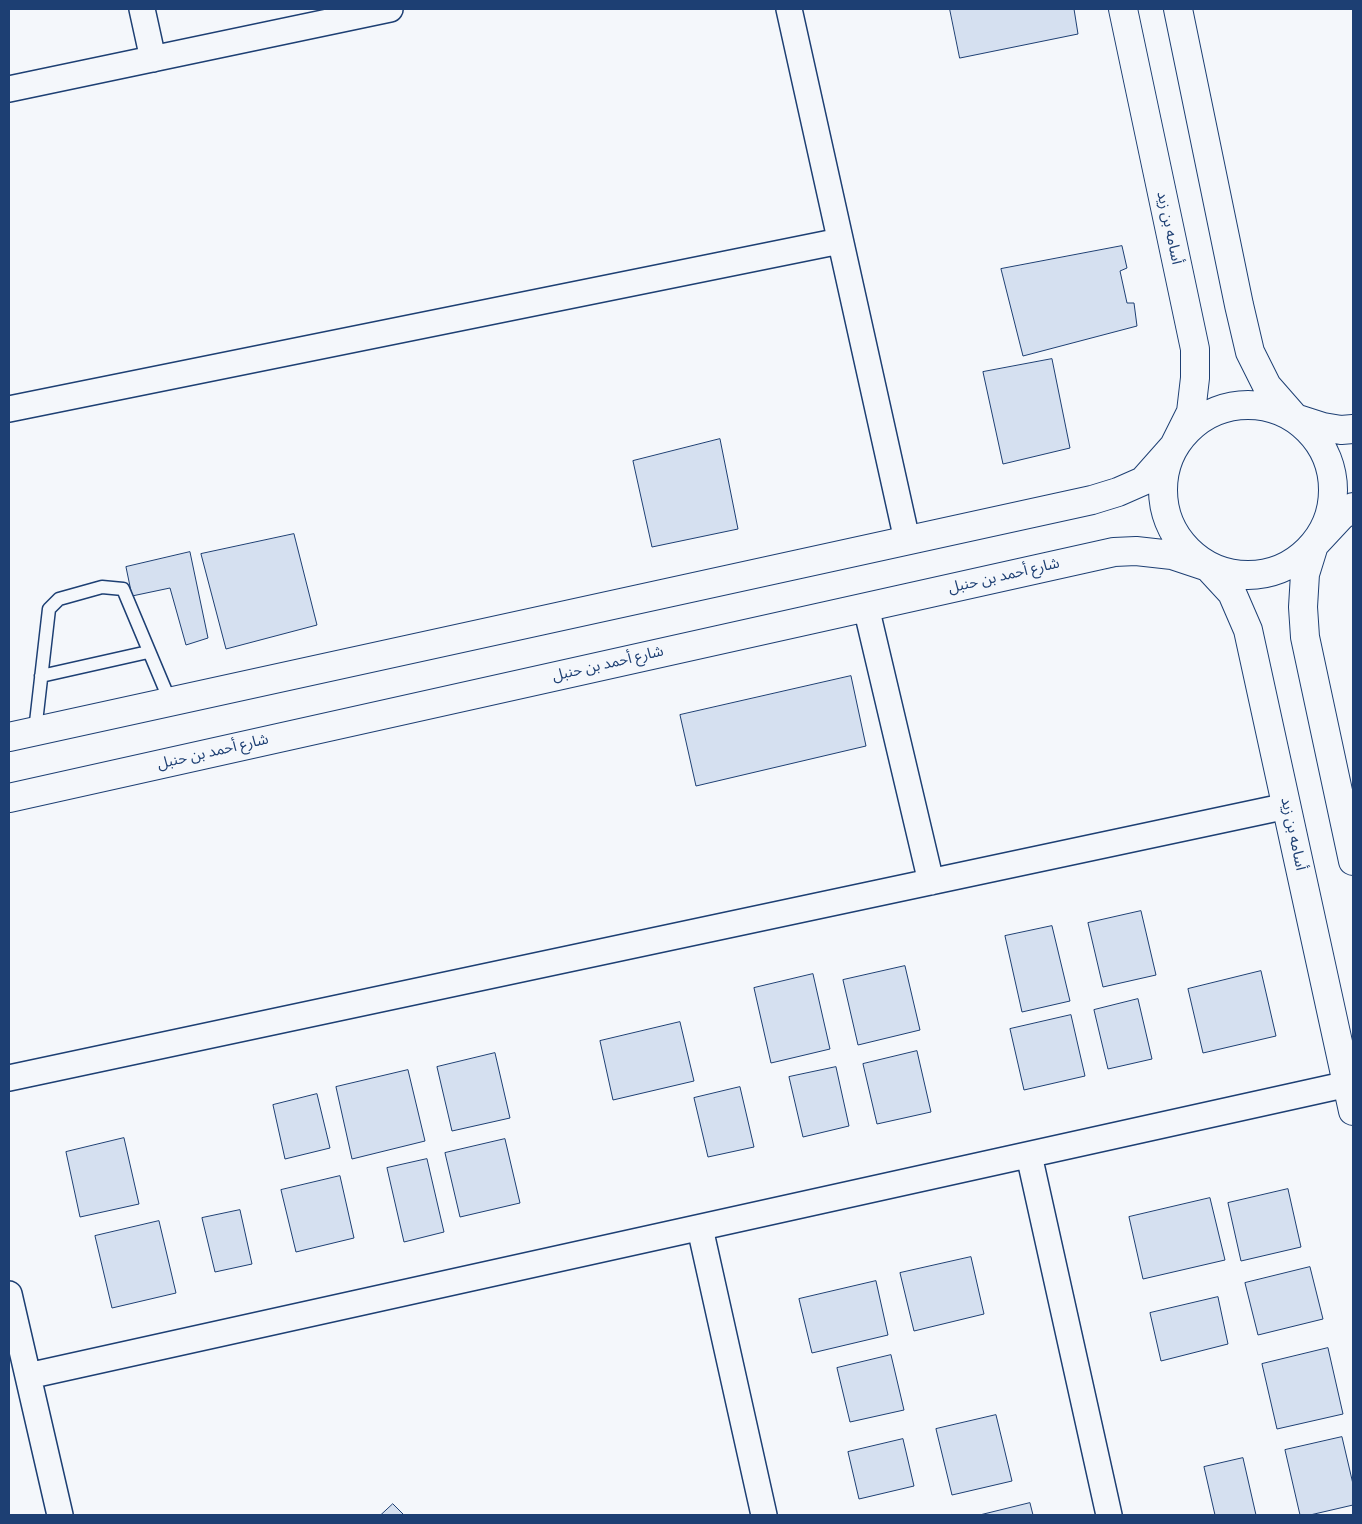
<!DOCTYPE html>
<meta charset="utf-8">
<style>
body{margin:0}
#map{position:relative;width:1362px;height:1524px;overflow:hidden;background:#f4f7fb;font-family:"Archivo Narrow",sans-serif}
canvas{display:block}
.frame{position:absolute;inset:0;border:10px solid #1d3f73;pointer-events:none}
</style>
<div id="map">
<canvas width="1362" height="1524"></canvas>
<div class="frame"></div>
</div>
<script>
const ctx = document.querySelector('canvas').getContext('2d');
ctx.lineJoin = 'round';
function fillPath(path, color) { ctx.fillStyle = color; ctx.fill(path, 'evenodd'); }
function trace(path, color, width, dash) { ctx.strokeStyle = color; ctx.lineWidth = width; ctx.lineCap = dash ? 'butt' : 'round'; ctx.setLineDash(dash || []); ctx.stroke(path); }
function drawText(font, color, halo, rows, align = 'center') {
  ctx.font = font + ' "Archivo Narrow","Noto Sans Arabic",sans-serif'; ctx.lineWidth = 4; ctx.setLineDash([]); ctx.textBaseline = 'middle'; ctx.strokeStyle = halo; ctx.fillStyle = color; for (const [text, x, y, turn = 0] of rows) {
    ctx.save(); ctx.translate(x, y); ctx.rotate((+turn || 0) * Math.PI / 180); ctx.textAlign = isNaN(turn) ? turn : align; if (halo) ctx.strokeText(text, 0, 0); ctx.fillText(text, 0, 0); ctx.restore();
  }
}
const building = new Path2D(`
 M950,9h124l4,25 -118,24z
 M1122,246l5,22 -7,3 7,32h7l3,23 -114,30 -22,-87z
 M1052,359l18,89 -67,16 -20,-92z
 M720,439l18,90 -86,18 -19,-86z
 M294,534l23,91 -91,24 -25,-95z
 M190,552l18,86 -22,7 -16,-57 -38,8 -6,-29z
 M851,676l15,70 -170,40 -16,-71z
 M1141,911l15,64 -53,12 -15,-64z
 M1052,926l18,75 -48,11 -17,-76z
 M905,966l15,64 -62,15 -15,-65z
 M1261,971l15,65 -73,17 -15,-64z
 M813,974l17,75 -59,14 -17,-75z
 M1138,999l14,60 -44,10 -14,-59z
 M1071,1015l14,61 -61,14 -14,-61z
 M680,1022l14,59 -81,19 -13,-59z
 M917,1051l14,61 -54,12 -14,-60z
 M495,1053l15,65 -58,13 -15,-64z
 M836,1067l13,59 -46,11 -14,-60z
 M408,1070l17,71 -73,18 -16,-72z
 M740,1087l14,60 -46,10 -14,-59z
 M317,1094l13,54 -45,11 -12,-54z
 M124,1138l15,66 -59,13 -14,-65z
 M505,1139l15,64 -60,14 -15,-64z
 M427,1159l17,73 -40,10 -17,-74z
 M340,1176l14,62 -58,14 -15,-62z
 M1288,1189l13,58 -60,14 -13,-58z
 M1210,1198l15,62 -82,19 -14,-62z
 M240,1210l12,54 -37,8 -13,-54z
 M159,1221l17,72 -64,15 -17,-72z
 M971,1257l13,57 -70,17 -14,-58z
 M1310,1267l13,52 -65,16 -13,-52z
 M876,1281l12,54 -76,18 -13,-54z
 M1218,1297l10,47 -67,17 -11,-48z
 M1328,1348l15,66 -66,15 -15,-65z
 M891,1355l13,55 -54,12 -13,-54z
 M996,1415l16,66 -60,14 -16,-66z
 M1342,1437l11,47v21l-43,10h-10l-15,-65z
 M903,1439l11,47 -55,13 -11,-47z
 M1243,1458l13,57h-41l-11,-48z
 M1030,1503l3,12h-53z
 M393,1504l11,11h-23z`);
fillPath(building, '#d5e0f0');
trace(building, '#1d3f73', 1);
const service = new Path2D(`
 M41,676l107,-24
 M35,731l14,-122 10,-10 43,-12 21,2 47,112`);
const minor = new Path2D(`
 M142,9l11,50
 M789,9l118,531
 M9,89l381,-80
 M9,409l831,-168
 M866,607l65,275
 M9,1078l1278,-272
 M1029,1155l80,360
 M700,1228l64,287
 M9,1294l51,221
 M28,1376l1320,-292`);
const tertiary = new Path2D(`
 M1178,9l61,296 11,47 17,34 28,32 28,9 18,3 12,-1
 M1163 490a85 85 0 1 1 170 0a85 85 0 1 1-170 0Z
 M1353,507l-12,9 -27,29 -9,29 -2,33 2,30 48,224
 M9,737l1083,-237 26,-8 25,-11 31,-35 17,-34 4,-34v-29l-72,-340
 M9,798l1105,-246 22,-1 36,4 36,12 24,26 16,37 105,481`);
trace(service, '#1d3f73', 15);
trace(minor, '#1d3f73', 28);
trace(tertiary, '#1d3f73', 30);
trace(service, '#f4f7fb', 12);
trace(minor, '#f4f7fb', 25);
trace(tertiary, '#f4f7fb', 28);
drawText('15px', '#1d3f73', '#f4f7fb', [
 ["أسامه بن زيد",1169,228,78],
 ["شارع أحمد بن حنبل",1004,576,-13],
 ["شارع أحمد بن حنبل",608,664,-13],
 ["شارع أحمد بن حنبل",213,752,-13],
 ["أسامه بن زيد",1293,834,78]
]);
</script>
